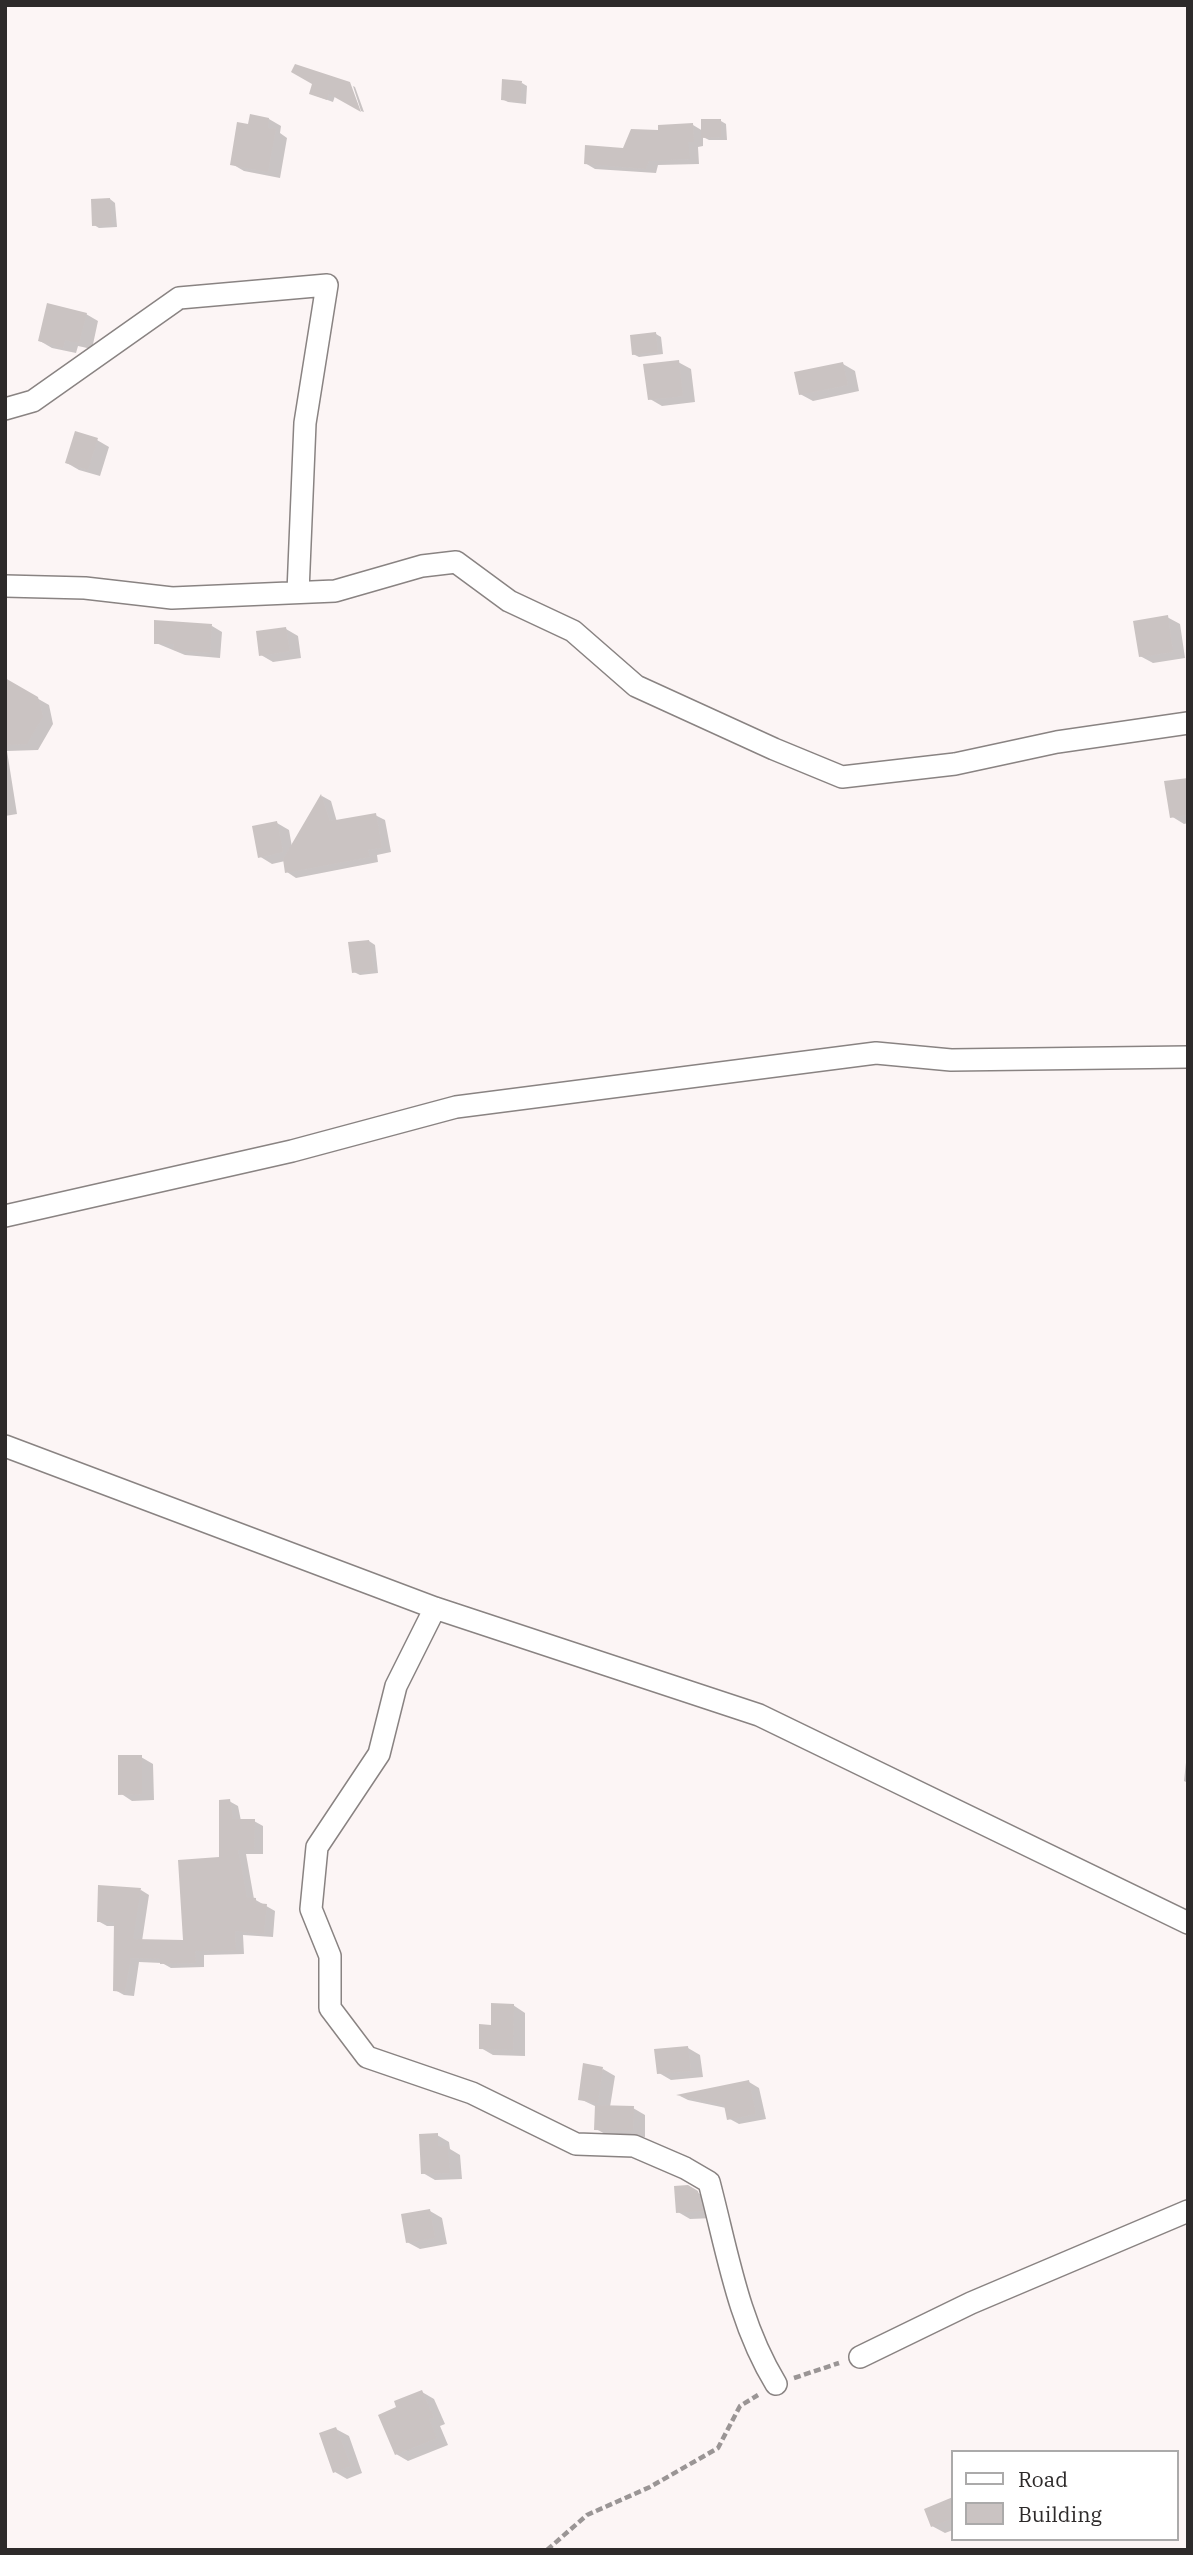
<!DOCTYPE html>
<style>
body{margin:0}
#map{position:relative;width:1193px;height:2555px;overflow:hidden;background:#fcf5f5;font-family:"IBM Plex Serif",serif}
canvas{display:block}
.frame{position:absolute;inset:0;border:7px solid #2d2a2a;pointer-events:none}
.legend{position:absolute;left:951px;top:2450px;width:228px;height:91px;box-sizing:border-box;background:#fff;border:2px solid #abaaaa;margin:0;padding:9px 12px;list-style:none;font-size:21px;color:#2d2a2a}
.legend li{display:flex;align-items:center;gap:14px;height:35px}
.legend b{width:35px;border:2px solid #abaaaa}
</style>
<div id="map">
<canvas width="1193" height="2555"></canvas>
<div class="frame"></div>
<ul class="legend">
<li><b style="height:9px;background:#fff"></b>Road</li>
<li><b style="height:19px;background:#cac3c2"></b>Building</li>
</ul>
</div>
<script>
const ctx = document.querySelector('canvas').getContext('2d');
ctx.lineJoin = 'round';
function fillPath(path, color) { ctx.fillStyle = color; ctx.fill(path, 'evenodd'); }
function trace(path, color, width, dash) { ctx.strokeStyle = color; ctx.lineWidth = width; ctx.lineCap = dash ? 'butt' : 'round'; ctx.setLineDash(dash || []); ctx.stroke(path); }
fillPath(new Path2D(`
 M314,83l21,13 -2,6 -22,-8z
 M522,83l5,3 -1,18 -18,-2 -6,-3z
 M353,86l2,1 9,25 -3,-1z
 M269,119l12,7 -1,7 7,5 -7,40 -36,-7 -12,-7 18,-38z
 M721,121l5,3 1,16h-18l-6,-3v9l-5,1 1,17 -41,1 -2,8 -61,-4 -10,-6 39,-14 36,-17 33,-7 10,6z
 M110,199l5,4 2,24 -18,1 -5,-3z
 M86,314l12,7 -6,28 -14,-3 -2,7 -24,-5 -12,-7z
 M656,334l5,3 2,17 -24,3 -6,-3z
 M678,362l13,7 4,33 -33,4 -12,-7z
 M843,364l12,7 4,20 -46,10 -13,-7z
 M97,440l12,7 -9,29 -21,-6 -12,-7z
 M1167,617l13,7 5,34 -32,5 -13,-7z
 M212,626l10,6 -2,26 -35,-3 -29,-12z
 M286,629l12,7 3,22 -28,4 -12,-7z
 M5,680l44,25 4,19 -15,26 -31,1 10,63 -12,2z
 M1188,779v44l-4,1 -13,-8z
 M322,796l9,5 6,21 38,-7 10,5 6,32 -14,3 1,7 -82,16 -9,-6 -2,-11 -13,3 -13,-8 18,-33 12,7 3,17z
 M369,941l6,4 3,28 -18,2 -6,-3z
 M1188,1744v39l-4,-2z
 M141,1757l12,7 1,36 -22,1 -12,-8z
 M229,1801l9,5 3,15h13l9,5v28h-17l8,45 21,12 -2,26 -30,-2 1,19 -40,1v12l-33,1 -9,-5 -23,-1 -5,34 -10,-1 -9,-5 1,-64h-9l-9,-5 43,-31 8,5 -7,46 43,1 36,-83z
 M513,2005l12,8v43l-32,-1 -12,-7 12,-22z
 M688,2048l12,7 3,22 -32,3 -12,-7z
 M603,2069l12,7 -5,31 23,1 12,7v22l-36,-1 -13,-7 1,-22 -17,-8z
 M749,2082l10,6 7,31 -27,5 -11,-6 -2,-10 -38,-8 -8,-4z
 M437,2135l12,7 1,7 10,6 2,24 -27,1 -12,-7z
 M688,2187l22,13 4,18 -24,1 -12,-7z
 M430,2211l12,7 5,26 -27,5 -13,-7z
 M422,2392l12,7 11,25 -5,2 8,19 -40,16 -12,-7 2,-46z
 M336,2429l13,7 13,37 -15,6 -12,-7z
 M953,2499v31l-8,3 -13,-7 -6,-16z`), '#0003');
fillPath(new Path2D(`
 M295,64l55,18 11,30 -32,-18 -2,6 -18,-6 3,-10 -21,-12z
 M502,79l20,2 -2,21 -19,-2z
 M250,114l19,4 -1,10 8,1 -8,43 -38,-7 7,-43 11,2z
 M701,119h20v18l-20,1z
 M693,123l1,19h-6l2,17 -41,2 -3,8 -62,-5 1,-19 38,3 8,-19 27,1v-5z
 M110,198l2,27 -20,1 -1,-27z
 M47,303l40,10 -8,30 -14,-3 -2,8 -25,-7z
 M656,332l2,20 -26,3 -2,-20z
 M679,360l4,36 -35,4 -5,-36z
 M843,362l5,23 -49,10 -5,-23z
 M75,431l23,7 -10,32 -23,-7z
 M1168,615l5,37 -34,5 -6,-36z
 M154,620l58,4 -2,29 -37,-3 1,-6h-20z
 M286,627l4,24 -31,5 -3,-25z
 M5,678l33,19 5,20 -16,27 -22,1z
 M1188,778v37l-18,3 -6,-37z
 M321,794l9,27 46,-8 6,35 -14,2 2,7 -85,16 -2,-14z
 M277,821l6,31 -25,6 -6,-32z
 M369,940l5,30 -22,3 -4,-31z
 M118,1755h24v39l-24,1z
 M230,1799l3,20h22l-1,31h-16l9,47 9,1v5l11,1 -3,30 -29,-3 1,19 -41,1 1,12 -36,1v-5l-29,-1 -6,34 -12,-1 1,-69h-17l1,-37 43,3 -8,51 50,1 -5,-80 41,-3v-57z
 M491,2003l23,1 -1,46 -34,-1v-25l12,1z
 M688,2046l3,25 -34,3 -3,-25z
 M583,2063l20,4 -5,36 -20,-3z
 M749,2080l7,34 -29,6 -3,-15 -48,-10z
 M595,2105l39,1 -1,25 -39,-1z
 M438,2133v13h10l2,27 -29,1 -2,-40z
 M688,2185l10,6 5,20 -27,2 -2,-27z
 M430,2209l5,29 -29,5 -5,-29z
 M422,2390l12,28 -5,1 8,19 -42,17 -17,-40 18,-8 -2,-6z
 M336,2427l15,39 -18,7 -14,-40z
 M953,2497v21l-22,9 -7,-18z`), '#cac3c2');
const minor = new Path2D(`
 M5,409l28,-8 146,-103 148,-13 -22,138 -7,169
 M5,586l80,2 87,10 163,-7 87,-25 34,-4 53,39 64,30 63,55 138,63 68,28 113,-13 102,-22 131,-19
 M5,1216l287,-65 164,-44 420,-54 75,7 237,-3
 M5,1446l430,162 324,107 429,208
 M435,1608l-39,78 -17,68 -62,93 -6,62 19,47v52l37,49 105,36 104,51 58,2 51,22 24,14c18,68 29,140 67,202
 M860,2357l111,-54 217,-92`);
trace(minor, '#898382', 24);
trace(new Path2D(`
 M794,2378l45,-15
 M547,2550l40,-35 63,-28 68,-39 22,-42 18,-11`), '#9a9595', 4.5, [7, 3.5]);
trace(minor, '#fff', 21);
</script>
